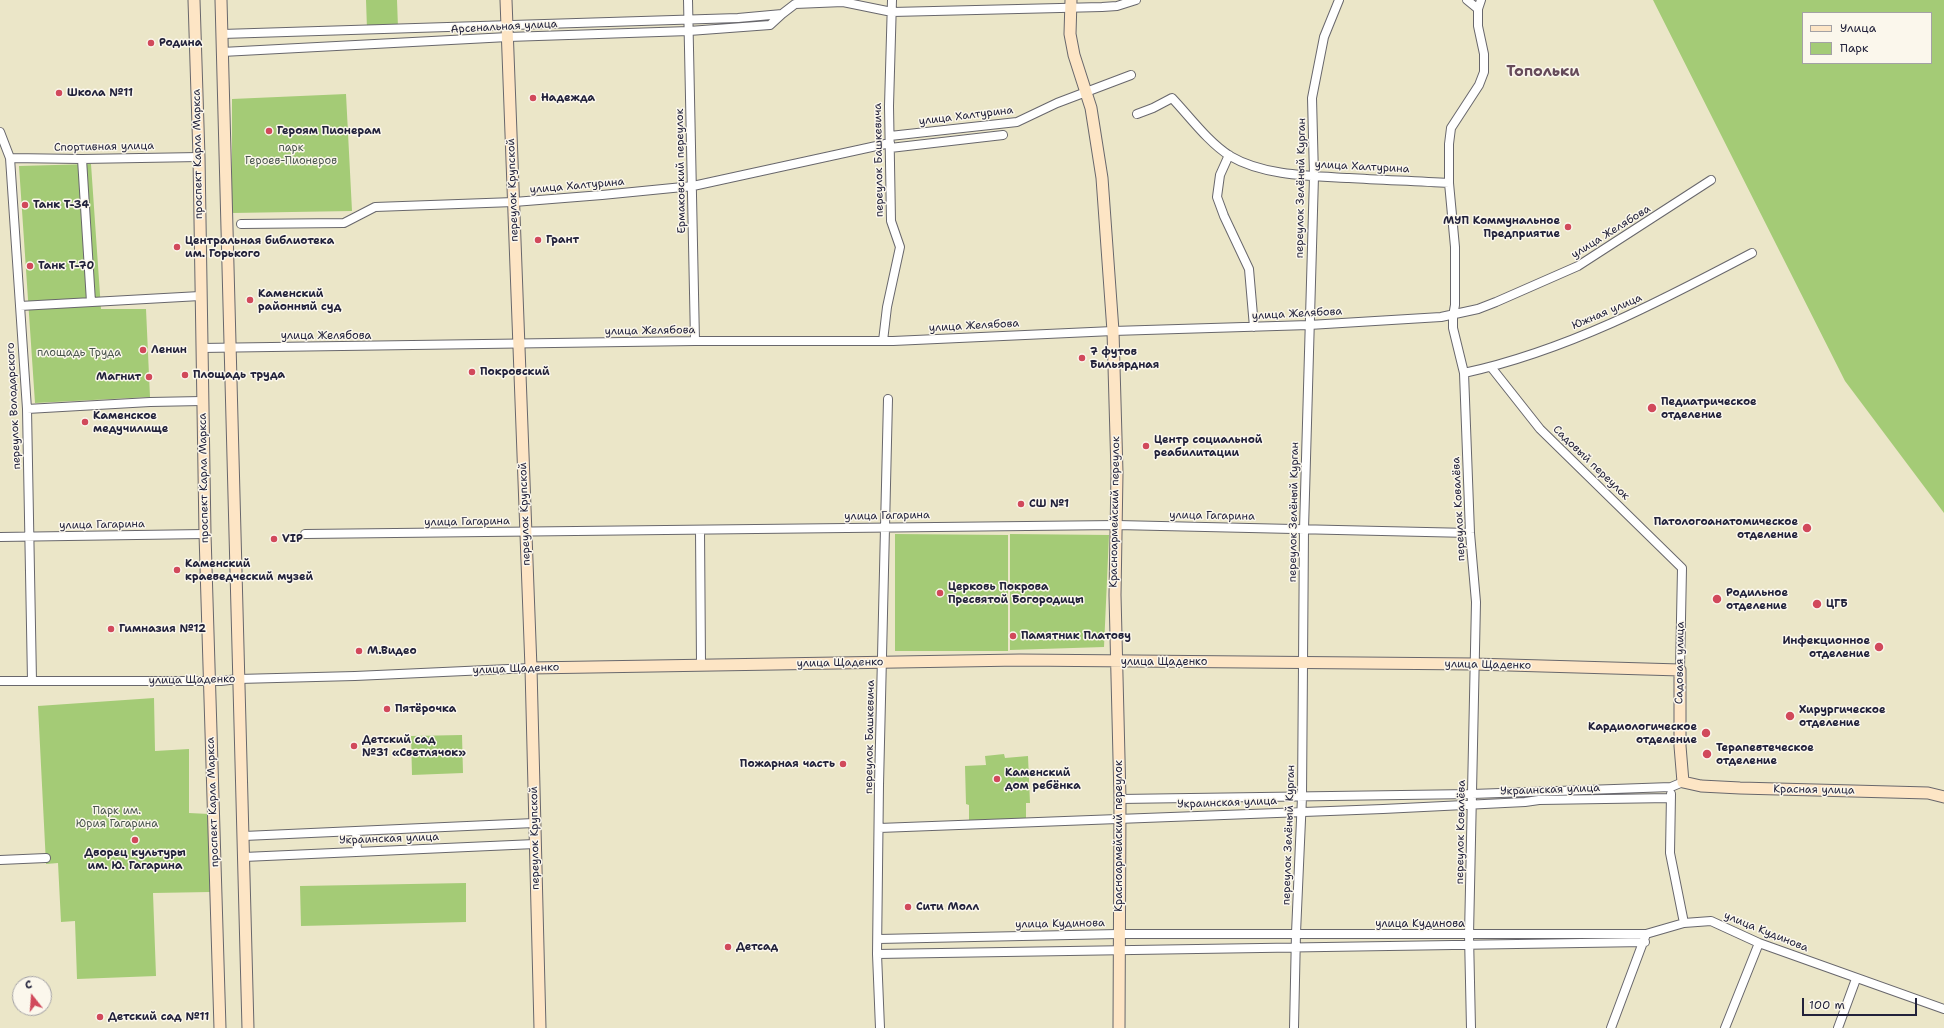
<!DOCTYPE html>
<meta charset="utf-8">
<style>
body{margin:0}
#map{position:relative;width:1944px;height:1028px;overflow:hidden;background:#ebe6c8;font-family:"Shantell Sans",sans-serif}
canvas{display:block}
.legend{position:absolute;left:1802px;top:12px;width:130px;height:52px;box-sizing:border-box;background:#fbf7ec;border:1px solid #a4a2a5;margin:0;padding:5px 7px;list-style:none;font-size:12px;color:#22223b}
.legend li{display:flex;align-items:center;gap:8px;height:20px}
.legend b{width:20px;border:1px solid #a4a2a5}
.north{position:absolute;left:12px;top:976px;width:40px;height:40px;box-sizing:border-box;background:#fbf7ec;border:1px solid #a4a2a5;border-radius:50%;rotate:343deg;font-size:11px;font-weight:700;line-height:16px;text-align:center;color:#22223b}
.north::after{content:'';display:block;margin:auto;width:14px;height:18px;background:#d1495b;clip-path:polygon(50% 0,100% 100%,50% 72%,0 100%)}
.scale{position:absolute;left:1802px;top:998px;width:115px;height:18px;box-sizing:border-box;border:2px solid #22223b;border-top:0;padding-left:5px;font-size:12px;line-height:14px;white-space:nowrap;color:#22223b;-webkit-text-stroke:3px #fbf7ec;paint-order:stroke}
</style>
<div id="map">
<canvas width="1944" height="1028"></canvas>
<ul class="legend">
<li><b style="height:5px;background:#fde5c5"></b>Улица</li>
<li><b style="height:11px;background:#a4cb76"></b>Парк</li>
</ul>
<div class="north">С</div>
<div class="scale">100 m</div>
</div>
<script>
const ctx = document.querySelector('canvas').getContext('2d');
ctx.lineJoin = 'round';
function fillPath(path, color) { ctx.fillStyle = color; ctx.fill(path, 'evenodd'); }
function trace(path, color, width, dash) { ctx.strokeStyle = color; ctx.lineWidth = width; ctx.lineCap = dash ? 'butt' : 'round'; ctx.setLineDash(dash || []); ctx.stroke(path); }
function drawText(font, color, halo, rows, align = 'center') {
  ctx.font = font + ' "Shantell Sans",sans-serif'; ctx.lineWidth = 3; ctx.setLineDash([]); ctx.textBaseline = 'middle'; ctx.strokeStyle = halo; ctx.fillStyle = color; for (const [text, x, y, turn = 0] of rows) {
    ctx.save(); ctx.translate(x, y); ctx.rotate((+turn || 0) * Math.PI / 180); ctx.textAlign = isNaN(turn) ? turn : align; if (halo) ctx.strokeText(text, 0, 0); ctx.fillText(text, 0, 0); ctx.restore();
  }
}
fillPath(new Path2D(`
 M366,0h31l1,28 -31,1z
 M1653,0h291v513l-99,-132zM1803,13h128v50h-128z
 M346,94l6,117 -120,2v-114z
 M91,164l10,145h45l4,88 -115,6 -16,-237z
 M895,534l113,1v116h-113z
 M1010,534l99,1 -5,112 -94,3z
 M154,698l1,53 34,-2v64l20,1 1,78 -57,1 3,83 -79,3 -2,-58 -14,1 -3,-59 -12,1 -8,-158z
 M462,735l1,38 -51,2 -1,-39z
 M1004,754l1,4 23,-2 2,47h-4v15l-57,3v-16l-3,-1 -1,-38 21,-1 -1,-9z
 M466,883v39l-165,4 -1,-40z`), '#a4cb76');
const street = new Path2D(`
 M688,0l7,341
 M1467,0l11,9
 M222,34l516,-16 44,-4 13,-10 48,-2 49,10 210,-5 15,-1 19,-6
 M222,52l286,-15 181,-6 81,-6 12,-11
 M1137,114l16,-6 19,-10c18,19 36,44 58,58 34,20 81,20 119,22 33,2 67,3 100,5
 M0,132l10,26 17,251 5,272
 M890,136l127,-14 40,-19 74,-28
 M890,148l113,-13
 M1229,155l-9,20 -3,22 7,19 25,53 5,58
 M10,158l72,1 117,-2
 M82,159l9,143
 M241,224l103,-1 31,-16 139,-5 88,-7 91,-9 197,-43
 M20,306l180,-10
 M883,341l4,-34 13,-60 -9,-26 -2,-115 3,-106
 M201,348l494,-7h198l220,-10 196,-6 132,-8 37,-8 18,-7 82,-36 133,-86
 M1491,367l49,62 142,139 -2,102
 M1464,373c102,-22 195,-71 288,-120
 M27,409l123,-7 52,-1
 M700,530l1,134
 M305,534l812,-9 353,8
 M0,537l205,-3
 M0,681h221l17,-2 117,-3 176,-8
 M1671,794l-1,59 14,70
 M1120,799l352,-5 199,-7 12,-5
 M879,828l504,-19 142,-7 14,-2 132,-2
 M356,831l1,20
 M244,836l290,-13
 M244,857l291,-13
 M0,860l46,-2
 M878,939l240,-5h528l38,-11 27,-2 48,22 185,66
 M877,954l768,-12
 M880,1028l-3,-74 2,-169 9,-386
 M1294,1028l2,-95 6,-136 2,-268 10,-353 -2,-78 12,-61 15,-37
 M1471,1028l-2,-93 7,-333 -6,-69 -6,-160 -11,-45v-12l2,-11v-58l-6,-64v-39l2,-16 28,-43 5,-13v-18l-6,-28v-17l3,-9
 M1611,1028l34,-91
 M1725,1028l34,-85
 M1838,1028l18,-49`);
const secondary = new Path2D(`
 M194,0l5,157 6,377 15,494
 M221,0l27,1028
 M506,0l25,668 9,360
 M1071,0l-1,34 4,21 17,53 11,70 11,153 4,142 -2,122 5,204 -1,229
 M531,668l489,-8 454,4 206,6v76l3,36 18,4 39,2 188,5 16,4`);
trace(street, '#68676c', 10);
trace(secondary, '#68676c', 13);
trace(street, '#fff', 8);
trace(secondary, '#fde5c5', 11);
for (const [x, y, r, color] of [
 [151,43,4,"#d1495b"],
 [59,93,4,"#d1495b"],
 [533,98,4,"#d1495b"],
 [269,131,4,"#d1495b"],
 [25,205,4,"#d1495b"],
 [1568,227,4,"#d1495b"],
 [538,240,4,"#d1495b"],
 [177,247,4,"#d1495b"],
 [30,266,4,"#d1495b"],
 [250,300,4,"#d1495b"],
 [143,350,4,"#d1495b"],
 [1082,358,4,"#d1495b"],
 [472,372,4,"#d1495b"],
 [185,375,4,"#d1495b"],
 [149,377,4,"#d1495b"],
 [1652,408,5,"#d1495b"],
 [85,422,4,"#d1495b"],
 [1146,446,4,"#d1495b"],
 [1021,504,4,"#d1495b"],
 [1807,528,5,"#d1495b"],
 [274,539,4,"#d1495b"],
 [177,570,4,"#d1495b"],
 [940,593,4,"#d1495b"],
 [1717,599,5,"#d1495b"],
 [1817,604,5,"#d1495b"],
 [111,629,4,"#d1495b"],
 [1013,636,4,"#d1495b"],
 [1879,647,5,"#d1495b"],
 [359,651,4,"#d1495b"],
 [387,709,4,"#d1495b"],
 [1790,716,5,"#d1495b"],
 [1706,733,5,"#d1495b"],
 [354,746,4,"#d1495b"],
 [1707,754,5,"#d1495b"],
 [843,764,4,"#d1495b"],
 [997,779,4,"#d1495b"],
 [135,840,4,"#d1495b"],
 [908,907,4,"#d1495b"],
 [728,947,4,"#d1495b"],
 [100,1017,4,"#d1495b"]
]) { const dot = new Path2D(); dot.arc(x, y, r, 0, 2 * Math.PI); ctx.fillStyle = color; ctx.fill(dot); trace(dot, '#fbf7ec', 1.5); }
drawText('11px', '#22223b', '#fbf7ec', [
 ["Арсенальная улица",504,27,-3],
 ["улица Халтурина",966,116,-7],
 ["Спортивная улица",104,147,-1],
 ["проспект Карла Маркса",198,154,-91],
 ["переулок Башкевича",879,160,-91],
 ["улица Халтурина",1362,167,3],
 ["Ермаковский переулок",681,171,-91],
 ["улица Халтурина",577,186,-5],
 ["переулок Зелёный Курган",1301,188,-89],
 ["переулок Крупской",513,190,-92],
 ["улица Желябова",1611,232,-32],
 ["Южная улица",1607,312,-23],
 ["улица Желябова",1297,314,-3],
 ["улица Желябова",974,326,-3],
 ["улица Желябова",650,331,-1],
 ["улица Желябова",326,336],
 ["переулок Володарского",14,406,-93],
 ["Садовый переулок",1591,463,44],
 ["проспект Карла Маркса",204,478,-91],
 ["переулок Ковалёва",1459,509,-93],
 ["Красноармейский переулок",1115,512,-89],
 ["переулок Зелёный Курган",1294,512,-89],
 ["переулок Крупской",525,514,-92],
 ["улица Гагарина",887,516,-1],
 ["улица Гагарина",1212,516,1],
 ["улица Гагарина",467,522,-1],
 ["улица Гагарина",102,525,-1],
 ["улица Щаденко",1164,662],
 ["улица Щаденко",840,663,-1],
 ["Садовая улица",1680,663,-89],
 ["улица Щаденко",1488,665,1],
 ["улица Щаденко",516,669,-2],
 ["улица Щаденко",192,680,-1],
 ["переулок Башкевича",870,737,-89],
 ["Украинская улица",1550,790,-2],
 ["Красная улица",1814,790,1],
 ["проспект Карла Маркса",213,802,-92],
 ["Украинская улица",1227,803,-2],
 ["переулок Ковалёва",1461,832,-89],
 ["переулок Зелёный Курган",1289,835,-88],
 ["Красноармейский переулок",1119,836,-90],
 ["переулок Крупской",535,838,-91],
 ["Украинская улица",389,839,-2],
 ["улица Кудинова",1060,924,-1],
 ["улица Кудинова",1420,924],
 ["улица Кудинова",1766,932,22]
]);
drawText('bold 11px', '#22223b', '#fbf7ec', [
 ["Родина",159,43],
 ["Школа №11",67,93],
 ["Надежда",541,98],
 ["Героям Пионерам",277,131],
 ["Танк Т-34",33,205],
 ["МУП Коммунальное",1560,221,"right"],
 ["Предприятие",1560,234,"right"],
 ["Грант",546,240],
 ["Центральная библиотека",185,241],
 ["им. Горького",185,254],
 ["Танк Т-70",38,266],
 ["Каменский",258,294],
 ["районный суд",258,307],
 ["Ленин",151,350],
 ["7 футов",1090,352],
 ["Бильярдная",1090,365],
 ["Покровский",480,372],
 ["Площадь труда",193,375],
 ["Магнит",141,377,"right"],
 ["Педиатрическое",1661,402],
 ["отделение",1661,415],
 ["Каменское",93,416],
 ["медучилище",93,429],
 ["Центр социальной",1154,440],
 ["реабилитации",1154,453],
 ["СШ №1",1029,504],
 ["Патологоанатомическое",1798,522,"right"],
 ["отделение",1798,535,"right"],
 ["VIP",282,539],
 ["Каменский",185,564],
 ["краеведческий музей",185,577],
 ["Церковь Покрова",948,587],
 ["Пресвятой Богородицы",948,600],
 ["Родильное",1726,593],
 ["отделение",1726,606],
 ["ЦГБ",1826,604],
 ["Гимназия №12",119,629],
 ["Памятник Платову",1021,636],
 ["Инфекционное",1870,641,"right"],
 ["отделение",1870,654,"right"],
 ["М.Видео",367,651],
 ["Пятёрочка",395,709],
 ["Хирургическое",1799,710],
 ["отделение",1799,723],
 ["Кардиологическое",1697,727,"right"],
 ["отделение",1697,740,"right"],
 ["Детский сад",362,740],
 ["№31 «Светлячок»",362,753],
 ["Терапевтеческое",1716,748],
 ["отделение",1716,761],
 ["Пожарная часть",835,764,"right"],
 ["Каменский",1005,773],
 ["дом ребёнка",1005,786],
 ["Дворец культуры",135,853,"center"],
 ["им. Ю. Гагарина",135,866,"center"],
 ["Сити Молл",916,907],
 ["Детсад",736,947],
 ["Детский сад №11",108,1017]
], 'left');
drawText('11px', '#49554d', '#fbf7ec', [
 ["парк",291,148],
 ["Героев-Пионеров",291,161],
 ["площадь Труда",79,353],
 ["Парк им.",117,811],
 ["Юрия Гагарина",117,824]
]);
drawText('bold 15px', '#664b5a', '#fbf7ec', [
 ["Топольки",1543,72]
]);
</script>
